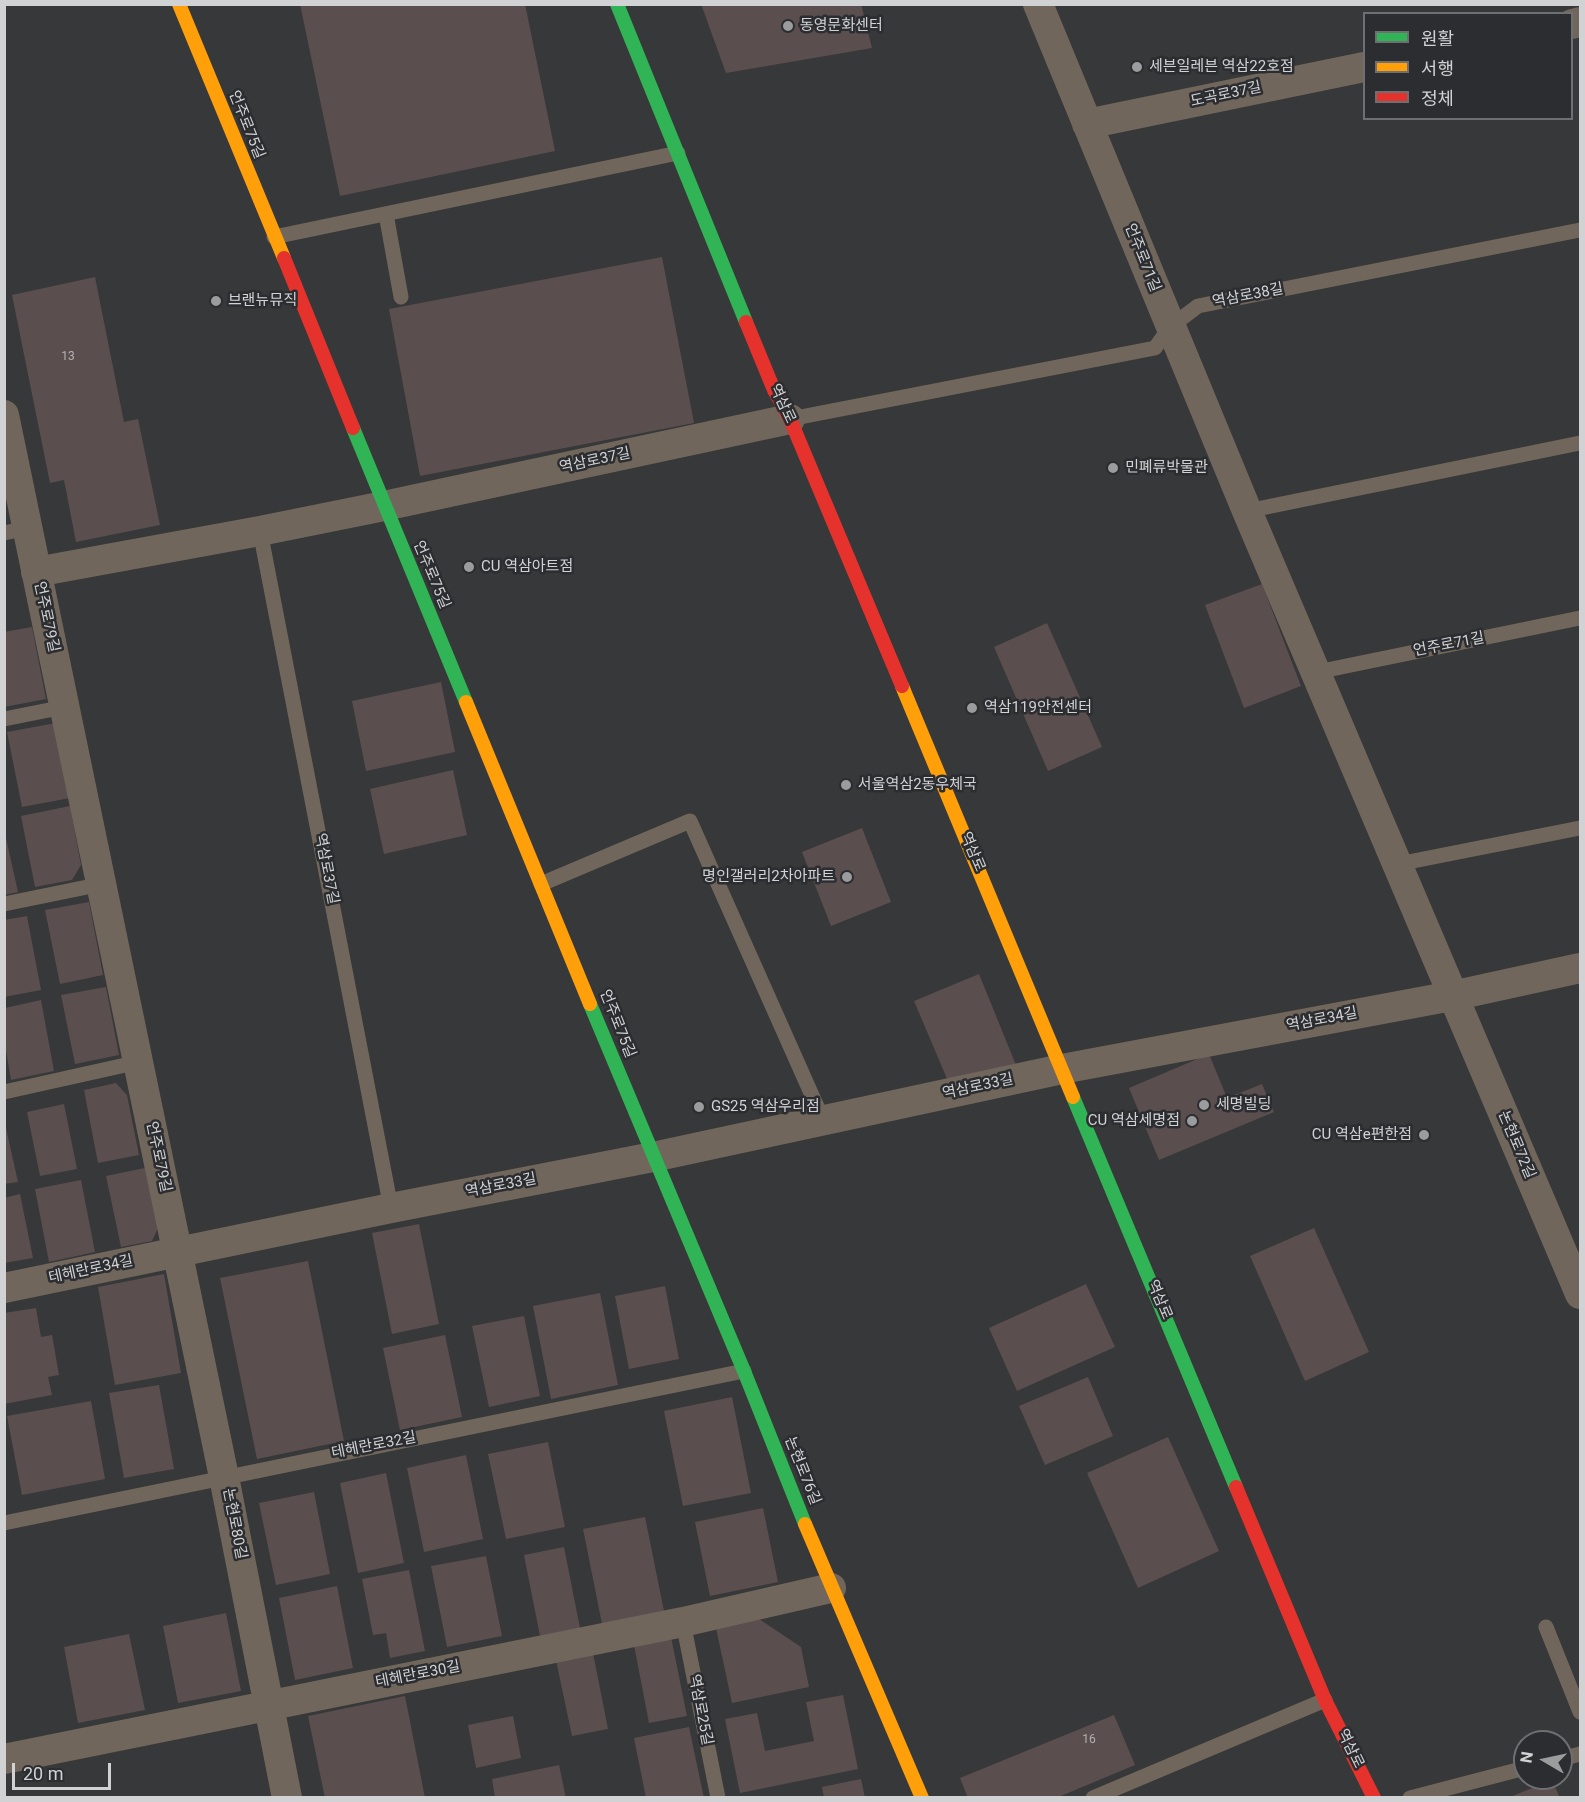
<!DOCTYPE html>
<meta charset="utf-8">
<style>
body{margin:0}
#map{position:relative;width:1585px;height:1802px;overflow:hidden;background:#373839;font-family:Roboto,"Noto Sans KR",sans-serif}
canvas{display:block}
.frame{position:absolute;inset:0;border:6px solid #d1d2d4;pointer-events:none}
.legend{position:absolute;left:1363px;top:12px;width:210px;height:108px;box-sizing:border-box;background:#2c2d30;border:2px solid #6e6f72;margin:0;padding:8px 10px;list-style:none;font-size:18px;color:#d1d2d4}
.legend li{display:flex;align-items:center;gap:12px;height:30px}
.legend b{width:30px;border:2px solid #6e6f72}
.north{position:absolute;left:1513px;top:1730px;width:60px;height:60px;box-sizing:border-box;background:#2c2d30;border:2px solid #6e6f72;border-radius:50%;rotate:279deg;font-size:16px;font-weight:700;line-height:24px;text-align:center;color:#d1d2d4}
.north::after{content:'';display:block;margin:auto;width:21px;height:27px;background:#9b9c9e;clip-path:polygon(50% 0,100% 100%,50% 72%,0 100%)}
.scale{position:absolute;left:12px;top:1763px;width:99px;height:27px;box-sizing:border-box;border:3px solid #d1d2d4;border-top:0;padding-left:8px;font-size:18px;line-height:21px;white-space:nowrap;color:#d1d2d4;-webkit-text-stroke:4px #2c2d30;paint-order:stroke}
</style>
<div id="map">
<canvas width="1585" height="1802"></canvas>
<div class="frame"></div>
<ul class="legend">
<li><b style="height:8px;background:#30b455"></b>원활</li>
<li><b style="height:8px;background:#ff9f0a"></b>서행</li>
<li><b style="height:8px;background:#e5322d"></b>정체</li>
</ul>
<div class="north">N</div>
<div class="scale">20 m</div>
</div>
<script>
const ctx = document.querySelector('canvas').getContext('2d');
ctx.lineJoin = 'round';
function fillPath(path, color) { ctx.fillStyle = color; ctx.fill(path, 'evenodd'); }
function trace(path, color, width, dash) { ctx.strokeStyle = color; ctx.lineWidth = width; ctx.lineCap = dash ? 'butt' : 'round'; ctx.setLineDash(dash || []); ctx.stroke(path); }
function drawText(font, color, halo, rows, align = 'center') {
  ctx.font = font + ' Roboto,"Noto Sans KR",sans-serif'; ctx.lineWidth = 5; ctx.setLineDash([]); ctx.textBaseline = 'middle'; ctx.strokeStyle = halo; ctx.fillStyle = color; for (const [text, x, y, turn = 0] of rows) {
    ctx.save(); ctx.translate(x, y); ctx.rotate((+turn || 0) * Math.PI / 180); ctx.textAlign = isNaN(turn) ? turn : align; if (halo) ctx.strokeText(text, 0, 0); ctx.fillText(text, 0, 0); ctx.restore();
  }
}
fillPath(new Path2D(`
 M300,4h225l30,147 -215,45z
 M701,4h160l11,44 -146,25z
 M662,257l32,166 -274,53 -31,-167z
 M95,277l29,145 14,-3 22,106 -84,17 -12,-62 -14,3 -38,-188z
 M1262,584l39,102 -57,22 -39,-103z
 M1047,623l55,124 -54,24 -54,-124z
 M32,627l14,72 -42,8v-75z
 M441,682l14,70 -89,19 -14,-70z
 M56,723l14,75 -48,9 -15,-75z
 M453,770l14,65 -83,19 -14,-65z
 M70,806l11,59 -9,15 -37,7 -14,-71z
 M862,828l29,74 -60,24 -29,-74z
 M4,829l14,63 -14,3z
 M89,902l14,73 -43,9 -15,-74z
 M27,916l14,74 -37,7v-77z
 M979,974l37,91 -68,16 -34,-80z
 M106,987l13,68 -44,9 -14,-69z
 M41,1000l13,71 -43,9 -6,-35v-37z
 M1209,1054l18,44 35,-14 12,28 -115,48 -30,-72z
 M116,1083l11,12 12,60 -41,8 -14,-73z
 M64,1104l13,65 -37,7 -13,-64z
 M4,1119l14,63 -14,2z
 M145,1168l13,60 -6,13 -31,6 -15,-71z
 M81,1180l14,72 -46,10 -14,-73z
 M20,1194l13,64 -29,5v-65z
 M419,1224l20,100 -47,10 -20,-101z
 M1314,1228l55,124 -64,29 -55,-125z
 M308,1261l36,180 -87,18 -37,-181z
 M164,1274l17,99 -66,12 -17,-98z
 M1086,1284l29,63 -98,44 -28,-63z
 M665,1286l14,73 -50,10 -14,-73z
 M600,1293l18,92 -67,14 -18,-93z
 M36,1308l5,29 11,-2 7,40 -11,2 4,18 -48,9v-91z
 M524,1316l16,80 -51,11 -17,-81z
 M445,1335l17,82 -62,13 -17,-82z
 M1088,1377l25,59 -68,29 -26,-59z
 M159,1385l15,84 -50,9 -15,-85z
 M732,1397l19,96 -68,13 -19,-95z
 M91,1401l14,78 -83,16 -15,-79z
 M1168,1437l51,114 -81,37 -51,-115z
 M548,1442l17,85 -59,12 -18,-85z
 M466,1455l17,84 -59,13 -17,-84z
 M386,1473l18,90 -46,10 -18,-90z
 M314,1492l16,82 -54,11 -17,-82z
 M763,1508l15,74 -68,14 -15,-74z
 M645,1517l19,94 -62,13 -19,-95z
 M564,1547l16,81 -40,8 -16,-81z
 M486,1556l16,80 -55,11 -16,-81z
 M409,1570l16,81 -35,7 -4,-25 -13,2 -11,-56z
 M337,1586l16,82 -58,12 -16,-82z
 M226,1613l15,78 -63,12 -15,-77z
 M759,1619l42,28 8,40 -77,16 -16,-75z
 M670,1632l17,84 -38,7 -16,-83z
 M129,1634l16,76 -67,13 -14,-76z
 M593,1653l15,76 -36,7 -16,-76z
 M843,1695l15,74 -118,24 -15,-74 32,-6 8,38 49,-10 -8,-39z
 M405,1696l20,102h-100l-17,-82z
 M1114,1715l21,50 -79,33h-88l-8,-20z
 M513,1716l8,42 -45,10 -8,-43z
 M689,1727l15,71h-58l-12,-60z
 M559,1765l7,33h-71l-3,-19z
 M861,1779l4,19h-41l-2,-11z
 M1552,1780l8,18h-50v-1z`), '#5b4e4e');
trace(new Path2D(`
 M386,214l15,83
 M274,237l404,-84
 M790,419l365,-71 15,-21 28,-21 382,-76
 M1247,511l333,-68
 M260,531l131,677
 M4,533l23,-5
 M1317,672l263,-54
 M4,719l60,-12
 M1398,864l182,-36
 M541,884l149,-63 133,299
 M4,904l98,-20
 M4,1092l135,-30
 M4,1523l740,-152
 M683,1622l35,176
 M1546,1627l34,85
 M1561,1759l19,-5
 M1093,1798l232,-98
 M1410,1798l115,-30`), '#71665b', 15);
trace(new Path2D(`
 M1038,4l209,507 333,783
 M1572,24l8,-2
 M1087,124l277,-57
 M4,415l220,1062 63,321
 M36,572l224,-41 124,-25 406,-87
 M4,1288l387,-80 262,-51 409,-88 390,-73 128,-28
 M4,1759l679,-137 148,-34`), '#71665b', 30);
trace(new Path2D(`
 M617,4l129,318
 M353,428l113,274
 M590,1004l154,367 61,153
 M1073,1097l163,390`), '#30b455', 14);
trace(new Path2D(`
 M179,4l105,254
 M902,686l171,411
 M466,702l124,302
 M805,1524l117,274`), '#ff9f0a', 14);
trace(new Path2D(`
 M284,258l69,170
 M746,322l28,68 16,29 112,267
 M1236,1487l89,213 49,98`), '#e5322d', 14);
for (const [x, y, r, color] of [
 [788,26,6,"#9b9c9e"],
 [1137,67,6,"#9b9c9e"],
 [216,301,6,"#9b9c9e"],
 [1113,468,6,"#9b9c9e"],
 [469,567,6,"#9b9c9e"],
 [972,708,6,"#9b9c9e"],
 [846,785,6,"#9b9c9e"],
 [847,877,6,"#9b9c9e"],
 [1204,1105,6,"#9b9c9e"],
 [699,1107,6,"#9b9c9e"],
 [1192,1121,6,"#9b9c9e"],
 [1424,1135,6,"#9b9c9e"]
]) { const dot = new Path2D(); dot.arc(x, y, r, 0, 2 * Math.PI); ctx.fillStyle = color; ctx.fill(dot); trace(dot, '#2c2d30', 2); }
drawText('12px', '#b4b1b2', null, [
 ["13",68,357],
 ["16",1089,1740]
]);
drawText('15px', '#d1d2d4', '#2c2d30', [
 ["동영문화센터",800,26],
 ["세븐일레븐 역삼22호점",1149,67],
 ["브랜뉴뮤직",228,301],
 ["민폐류박물관",1125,468],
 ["CU 역삼아트점",481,567],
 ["역삼119안전센터",984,708],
 ["서울역삼2동우체국",858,785],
 ["명인갤러리2차아파트",835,877,"right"],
 ["세명빌딩",1216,1105],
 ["GS25 역삼우리점",711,1107],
 ["CU 역삼세명점",1180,1121,"right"],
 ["CU 역삼e편한점",1412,1135,"right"]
], 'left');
drawText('15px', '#d1d2d4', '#2c2d30', [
 ["도곡로37길",1226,95,-12],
 ["언주로75길",246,125,68],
 ["언주로71길",1142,258,68],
 ["역삼로38길",1248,296,-11],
 ["역삼로",782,404,65],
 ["역삼로37길",595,461,-12],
 ["언주로75길",431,575,67],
 ["언주로79길",46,617,78],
 ["언주로71길",1449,645,-11],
 ["역삼로",972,852,67],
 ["역삼로37길",326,869,79],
 ["역삼로34길",1322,1020,-11],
 ["언주로75길",617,1024,68],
 ["역삼로33길",978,1087,-12],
 ["논현로72길",1516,1145,67],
 ["언주로79길",158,1157,78],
 ["역삼로33길",501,1186,-11],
 ["테헤란로34길",91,1270,-12],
 ["역삼로",1159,1300,67],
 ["테헤란로32길",374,1446,-11],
 ["논현로76길",802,1471,68],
 ["논현로80길",234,1524,79],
 ["테헤란로30길",418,1675,-11],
 ["역삼로25길",700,1710,79],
 ["역삼로",1350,1749,64]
]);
</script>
